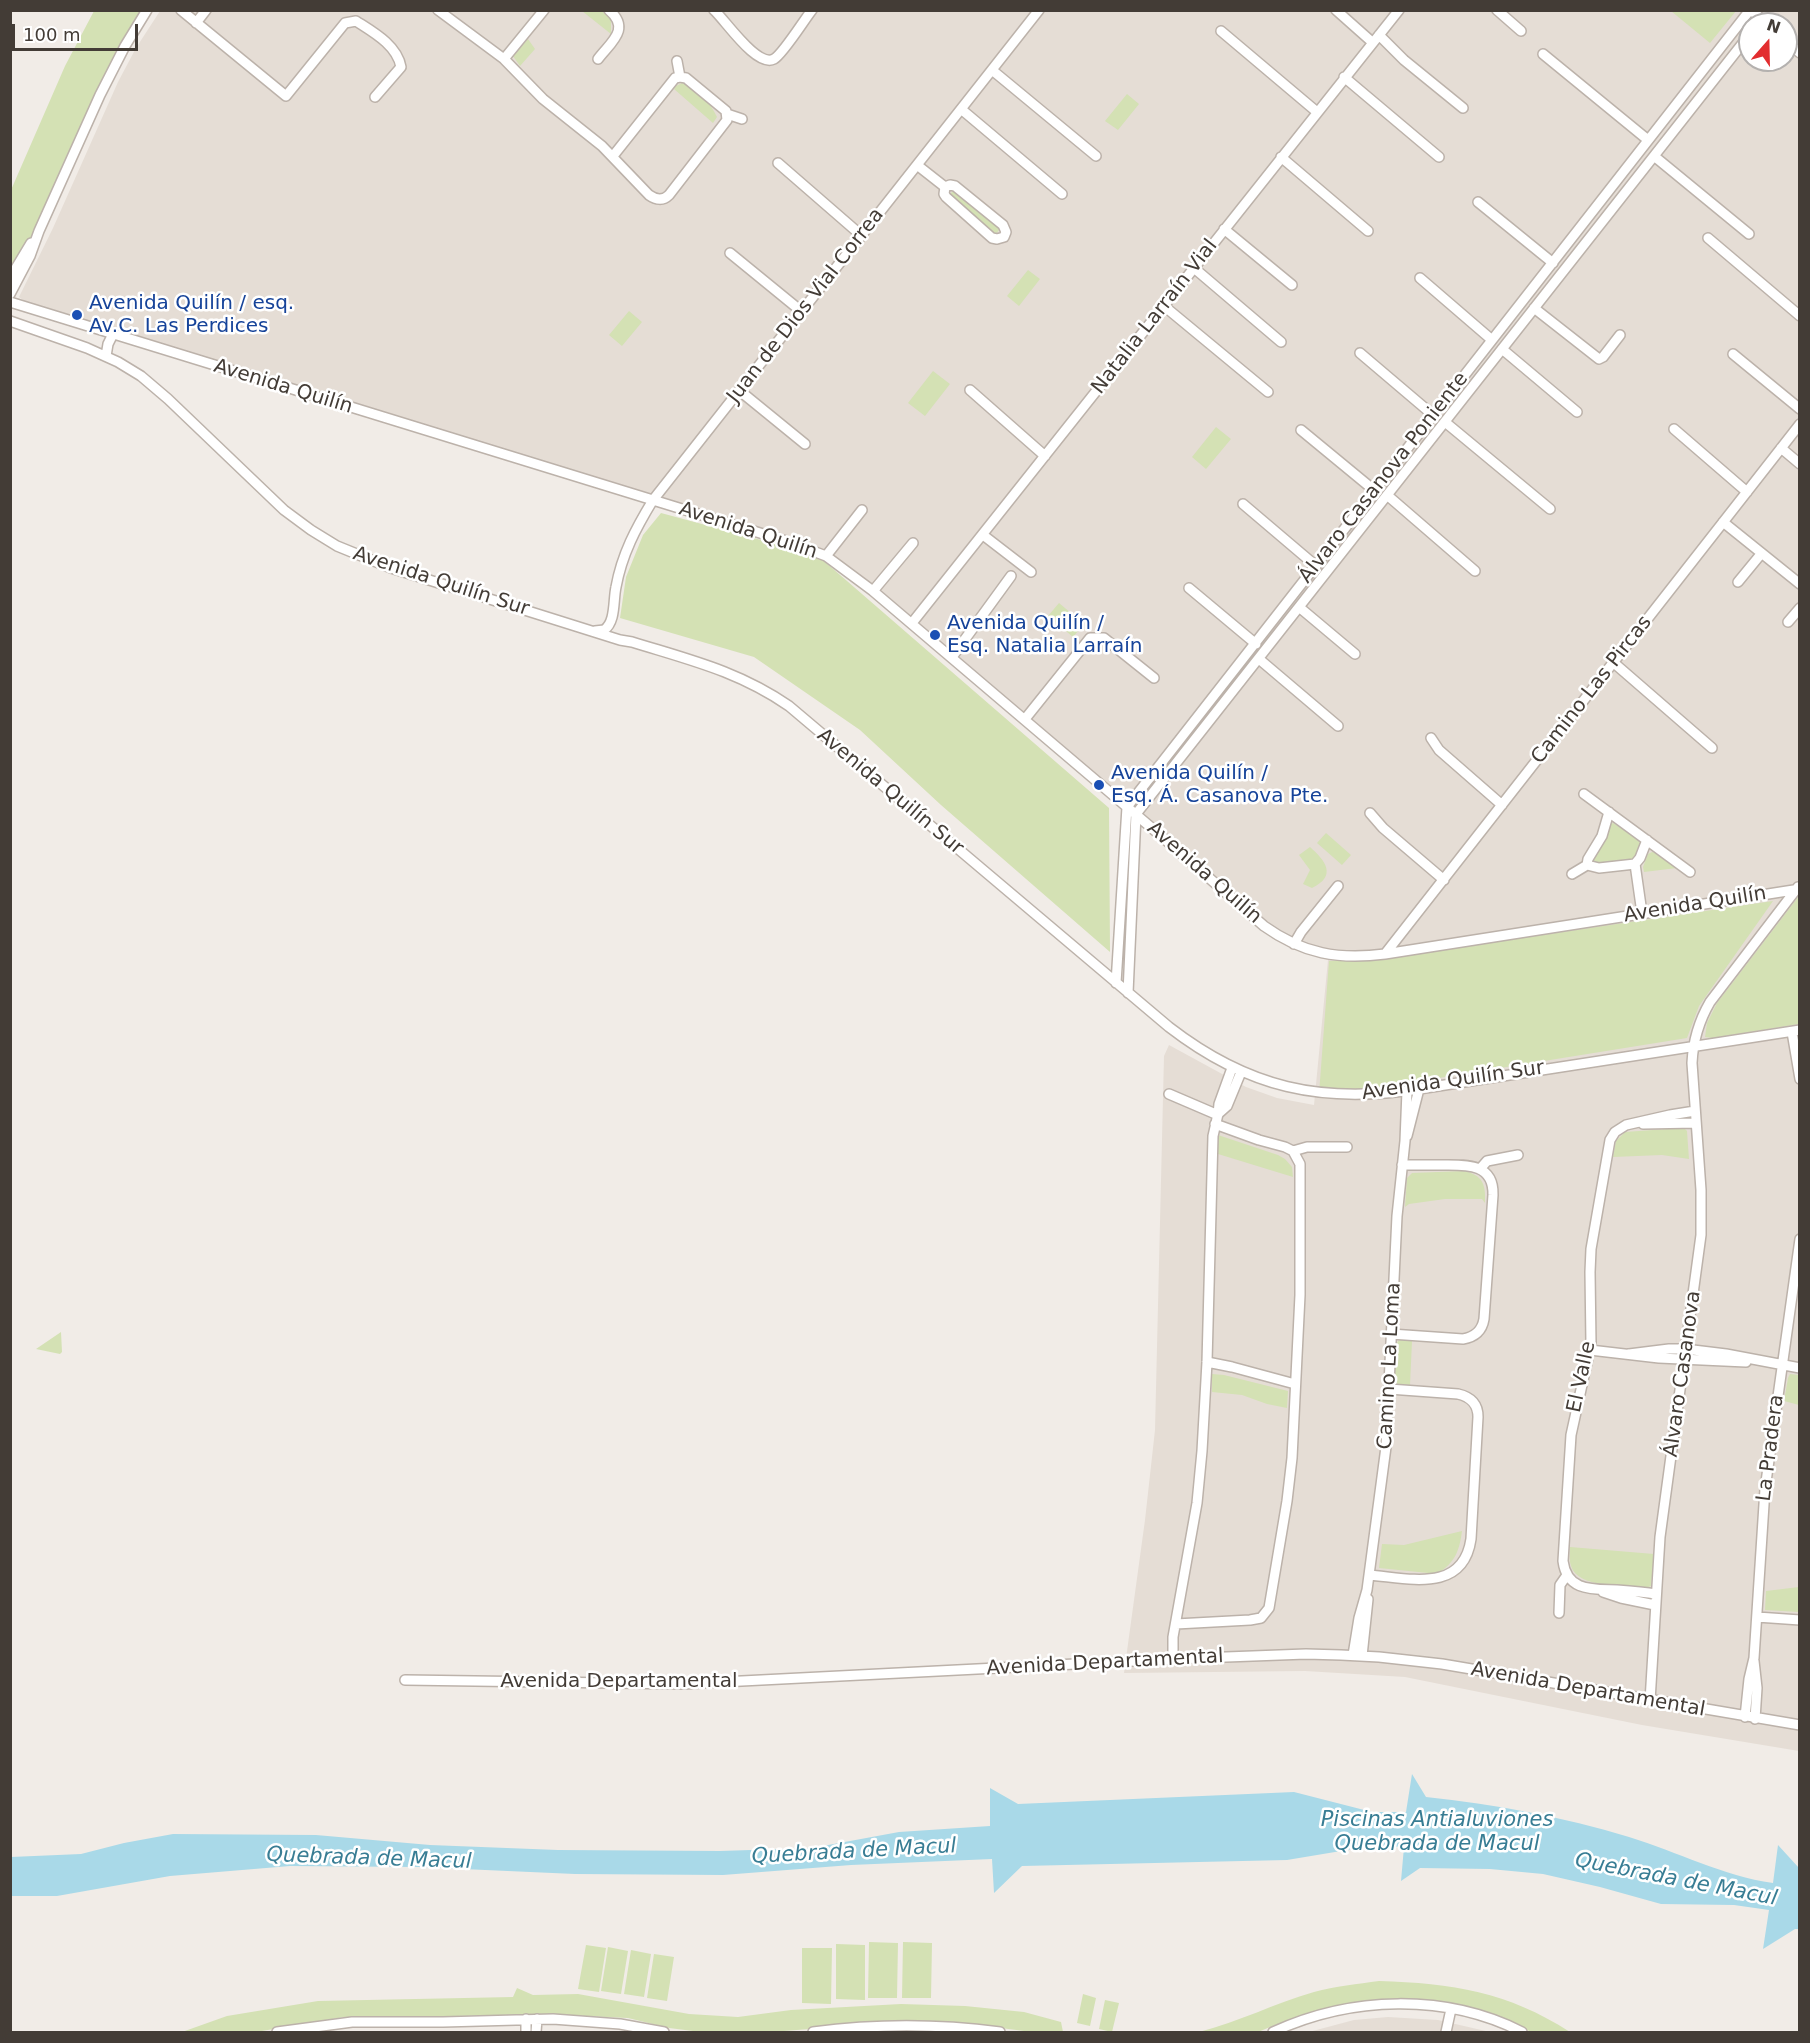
<!DOCTYPE html>
<meta charset="utf-8">
<style>
body{margin:0}
#map{position:relative;width:1810px;height:2043px;overflow:hidden;background:#f1ece7;font-family:"DejaVu Sans",sans-serif}
canvas{display:block}
.frame{position:absolute;inset:0;border:12px solid #433c36;pointer-events:none}
.north{position:absolute;left:1738px;top:12px;width:60px;height:60px;box-sizing:border-box;background:#fff;border:2px solid #b4b1af;border-radius:50%;rotate:20deg;font-size:16px;font-weight:700;line-height:24px;text-align:center;color:#433c36}
.north::after{content:'';display:block;margin:auto;width:21px;height:27px;background:#e22d2f;clip-path:polygon(50% 0,100% 100%,50% 72%,0 100%)}
.scale{position:absolute;left:12px;top:24px;width:126px;height:27px;box-sizing:border-box;border:3px solid #433c36;border-top:0;padding-left:8px;font-size:18px;line-height:21px;white-space:nowrap;color:#433c36;-webkit-text-stroke:4px #fff;paint-order:stroke}
</style>
<div id="map">
<canvas width="1810" height="2043"></canvas>
<div class="frame"></div>
<div class="north">N</div>
<div class="scale">100 m</div>
</div>
<script>
const ctx = document.querySelector('canvas').getContext('2d');
ctx.lineJoin = 'round';
function fillPath(path, color) { ctx.fillStyle = color; ctx.fill(path, 'evenodd'); }
function trace(path, color, width, dash) { ctx.strokeStyle = color; ctx.lineWidth = width; ctx.lineCap = dash ? 'butt' : 'round'; ctx.setLineDash(dash || []); ctx.stroke(path); }
function drawText(font, color, halo, rows, align = 'center') {
  ctx.font = font + ' "DejaVu Sans",sans-serif'; ctx.lineWidth = 5; ctx.setLineDash([]); ctx.textBaseline = 'middle'; ctx.strokeStyle = halo; ctx.fillStyle = color; for (const [text, x, y, turn = 0] of rows) {
    ctx.save(); ctx.translate(x, y); ctx.rotate((+turn || 0) * Math.PI / 180); ctx.textAlign = isNaN(turn) ? turn : align; if (halo) ctx.strokeText(text, 0, 0); ctx.fillText(text, 0, 0); ctx.restore();
  }
}
fillPath(new Path2D(`
 M160,11h1639v1740l-157,-26 -237,-48 -100,-6 -181,2 21,-153 10,-90 9,-374 5,-11 77,42 31,11 37,7 14,-145 -33,-11 -30,-18 -430,-367 -28,-13 -780,-248 -8,-6 34,-69 65,-146 18,-34zM1750,24h36v36h-36z
 M1388,2017l50,3 52,12h-181l45,-12z`), '#e5ddd5');
fillPath(new Path2D(`
 M94,11h48l-131,271v-92l54,-124z
 M582,11h20l9,9v14z
 M1671,11l65,-1v1l-26,32z
 M528,39l7,10 -15,17 -7,-10z
 M682,83c16,6 28,19 35,34l-4,6 -39,-34 2,-3z
 M1127,94l12,10 -21,26 -13,-9z
 M955,189l45,40 -6,7 -46,-40z
 M1028,270l12,9 -21,27 -12,-10z
 M629,311l13,11 -20,24 -13,-11z
 M933,371l17,13 -25,32 -17,-13z
 M1216,427l15,12 -25,30 -14,-12z
 M661,513l156,42 292,253 1,144 -169,-147 -81,-75 -106,-73 -134,-39 6,-41 17,-42z
 M1059,603l25,21 -11,13 -25,-21z
 M1613,823l26,16 2,10 -7,10 -34,6 -7,-2v-6l11,-16 7,-17z
 M1326,833l25,22 -9,10 -25,-22z
 M1310,847c16,14 27,29 2,41l-9,-4 7,-14 -11,-15z
 M1652,852l4,1 21,15 -33,4 -1,-5 5,-13z
 M1799,896v128l-87,14 -7,-1 2,-14 10,-20z
 M1773,901l-74,105 -12,32 -342,55 -26,1 10,-133 50,-2z
 M1681,1128l4,1 2,2 2,28 -27,-4 -49,2 3,-16 9,-9z
 M1218,1135l60,20 7,4 7,8 1,10 -75,-23z
 M1464,1171c19,4 22,14 21,32l-3,-4h-37l-36,5 -4,3 2,-29 5,-5z
 M61,1332l1,20 -2,2 -24,-5z
 M1403,1339l9,2 -2,44 -13,-1 -3,-4 1,-35 4,-5z
 M1212,1374l12,1 64,16 -1,17 -20,-4 -25,-9 -30,-3z
 M1790,1374l9,1v30l-15,-4 4,-23z
 M1462,1531c-3,22 -7,30 -24,43l-59,-6 3,-24 22,1z
 M1570,1547l84,7 -3,32 -5,2c-20,-3 -68,1 -75,-22 -2,-6 -1,-13 -1,-19z
 M1799,1587v25l-34,-2 1,-19z
 M869,1942l29,1 -1,55h-29z
 M903,1942l29,1 -1,55h-29z
 M836,1944l29,1v55l-29,-1z
 M586,1945l20,3 -7,44 -21,-3z
 M608,1947l20,4 -7,43 -20,-3z
 M802,1948h30l-1,56 -29,-1z
 M631,1950l20,4 -7,43 -20,-3z
 M654,1954l20,3 -7,44 -20,-3z
 M1379,1981c73,2 129,11 191,51h-39l-13,-7 -53,-19 -38,-5 -46,-1 -52,8 -54,17 -17,7h-59c40,-10 76,-29 115,-40 21,-6 44,-8 65,-11z
 M517,1988l16,7 45,-1 111,20 49,3 53,-7 110,-6 64,2 59,6 37,10 2,10h-31l-55,-7 -102,-1 -104,8h-70l-32,-4 -41,-10 -65,-3 -219,2 -88,15h-74l45,-16 91,-15 195,-4z
 M1083,1994l13,4 -6,28 -13,-3z
 M1105,2000l14,3 -7,29 -13,-3z`), '#d4e1b4');
fillPath(new Path2D(`
 M1412,1774l14,23c69,7 137,20 203,40 49,15 94,39 144,46l5,-38 21,23v61h-4l-32,20 6,-39 -35,-5 -73,-1 -61,-17 -57,-13 -53,-5 -70,-1 -19,13 3,-34 -33,-1 -84,14 -265,6 -28,27 -2,-34 -141,6 -128,10 -148,-1 -157,-7 -128,-1 -120,10 -113,20h-46v-39l70,-3 43,-11 49,-9 143,1 114,10 128,5 162,1 92,-3 87,-16 91,-6v-38l28,16 276,-12 78,20h34z`), '#a9d9e8');
const minor = new Path2D(`
 M181,10l105,86 59,-73 11,-2c17,11 41,24 45,46l-26,30
 M438,10l66,49 39,40 59,47 47,49c7,5 14,6 20,0l58,-75 -1,-9 -40,-33 -6,-1
 M714,10c12,11 43,58 60,49 9,-5 30,-39 38,-49
 M1336,10l36,32
 M1497,10l24,21
 M1751,10l16,14
 M196,23l10,-13
 M1221,31l96,81
 M1379,35l25,25 59,48
 M1786,41l14,12
 M1543,54l105,86
 M504,59l40,-49
 M598,59c13,-17 33,-30 11,-49
 M677,61l3,16
 M992,70l104,86
 M1344,77l95,80
 M961,109l101,85
 M727,114l15,5
 M613,156l62,-78 5,-1
 M1654,156l95,78
 M1281,157l87,74
 M778,163l84,73
 M917,165l28,22
 M950,185l5,1 48,39 3,7 -2,5 -7,2 -5,-1 -46,-41 -2,-3 1,-7z
 M1478,202l75,61
 M1224,229l68,56
 M1708,238l92,78
 M730,253l71,58
 M1194,268l87,74
 M10,278l21,-35
 M1420,278l72,62
 M10,294l20,-38 9,-25 61,-136 25,-49 22,-36
 M10,302l776,239 40,15 47,35 287,244 104,91c39,28 75,34 121,28l415,-65
 M1164,306l104,86
 M1534,308l65,51 4,-2 17,-22
 M10,321l77,27 31,14 23,14 27,23 116,111 27,20 26,16 54,22 229,72 12,2c58,18 106,29 157,64l380,321c79,61 152,77 250,62l381,-59
 M1502,349l75,63
 M1360,353l73,62
 M1733,354l67,55
 M106,356l2,-12 5,-10
 M970,390l75,66
 M740,391l65,53
 M1445,422l105,87
 M1674,429l73,63
 M1301,430l74,61
 M1781,448l19,16
 M1387,495l88,76
 M1243,504l73,62
 M1723,522l77,62
 M983,535l48,37
 M826,556l36,-46
 M1738,582l23,-28
 M1189,588l67,56
 M873,591l40,-48
 M1299,607l56,47
 M1788,622l12,-14
 M912,623l487,-613
 M595,631l9,-1c12,-8 9,-30 12,-43 6,-33 20,-59 37,-87l386,-490
 M952,657l59,-81
 M1259,659l79,67
 M1614,663l98,85
 M1025,719l65,-81h14l50,40
 M1431,738l8,12 63,55
 M1584,794l106,78
 M1609,812l-7,24 -14,23 -1,6 12,3 36,-4 5,-6 7,-18
 M1370,813l13,15 61,52
 M1635,864l7,49
 M1572,874l15,-9
 M1294,944l7,-12 37,-46
 M1385,954l415,-530
 M1116,983l11,-176 623,-797
 M1128,993l8,-179 614,-780
 M1792,1032l8,47
 M1169,1094l49,21
 M1218,1114l9,-8 14,-34
 M1643,1124l53,-1
 M1407,1136l12,-47
 M1293,1151l14,-4h40
 M1480,1169l7,-8 31,-6
 M1391,1334l72,5c12,-2 19,-8 21,-20l9,-124c1,-33 -29,-30 -53,-30 -13,0 -25,0 -38,0
 M1590,1350l69,8 87,4
 M1629,1354l40,-5h16l41,5 74,14
 M1207,1362l25,5 63,17
 M1369,1575c39,3 94,19 102,-36l7,-122c0,-13 -7,-20 -20,-23l-69,-5
 M1603,1592l18,6 34,7
 M1656,1594c-13,-2 -26,-3 -39,-4 -24,-1 -50,2 -54,-29l8,-126 20,-91 -1,-72 1,-23 19,-109 5,-8 11,-7 44,-10 25,-4
 M1559,1613l1,-28 7,-10
 M1757,1617l43,3
 M1176,1624l74,-4 11,-2 8,-10 18,-107 5,-43 8,-163v-131l-7,-13 -8,-4 -26,-7 -44,-16
 M1353,1655l6,-37 8,-28 19,-143 11,-231 8,-75 2,-50
 M1362,1656l6,-57
 M1173,1659v-22l24,-134 5,-52 5,-89 6,-226 5,-22 1,-10 13,-36
 M1754,1661l3,27 -2,31
 M405,1680l278,4 490,-25 133,-5 35,1 38,2 63,7 358,61
 M1650,1701l10,-164 41,-302v-45l-9,-127c1,-22 7,-42 18,-61l88,-115
 M1745,1717l4,-38 5,-21 11,-169 35,-250
 M526,2019v13
 M277,2032l75,-10h91l110,-3 67,5 44,8
 M536,2032l1,-13
 M813,2032c61,-8 126,-8 187,0
 M1273,2032c78,-36 172,-39 249,0
 M1446,2032l5,-23`);
trace(minor, '#bcb2aa', 12);
trace(minor, '#fff', 9);
for (const [x, y, r, color] of [
 [77,315,6,"#1a4fb4"],
 [935,635,6,"#1a4fb4"],
 [1099,785,6,"#1a4fb4"]
]) { const dot = new Path2D(); dot.arc(x, y, r, 0, 2 * Math.PI); ctx.fillStyle = color; ctx.fill(dot); trace(dot, '#fff', 2); }
drawText('20px', '#164399', '#fff', [
 ["Avenida Quilín / esq.",89,304],
 ["Av.C. Las Perdices",89,327],
 ["Avenida Quilín /",947,624],
 ["Esq. Natalia Larraín",947,647],
 ["Avenida Quilín /",1111,774],
 ["Esq. Á. Casanova Pte.",1111,797]
], 'left');
drawText('20px', '#433c36', '#fff', [
 ["Juan de Dios Vial Correa",806,306,-52],
 ["Natalia Larraín Vial",1155,317,-52],
 ["Avenida Quilín",283,387,17],
 ["Álvaro Casanova Poniente",1384,478,-52],
 ["Avenida Quilín",748,531,18],
 ["Avenida Quilín Sur",441,582,18],
 ["Camino Las Pircas",1592,690,-52],
 ["Avenida Quilín Sur",890,792,40],
 ["Avenida Quilín",1204,873,41],
 ["Avenida Quilín",1695,905,-9],
 ["Avenida Quilín Sur",1453,1081,-8],
 ["Camino La Loma",1390,1366,-87],
 ["Álvaro Casanova",1683,1374,-82],
 ["El Valle",1582,1377,-78],
 ["La Pradera",1771,1448,-83],
 ["Avenida Departamental",1105,1663,-3],
 ["Avenida Departamental",619,1682],
 ["Avenida Departamental",1588,1690,10]
]);
drawText('italic 21px', '#387d94', '#fff', [
 ["Piscinas Antialuviones",1437,1821],
 ["Quebrada de Macul",1437,1845],
 ["Quebrada de Macul",854,1852,-3],
 ["Quebrada de Macul",369,1859,2],
 ["Quebrada de Macul",1676,1880,11]
]);
</script>
